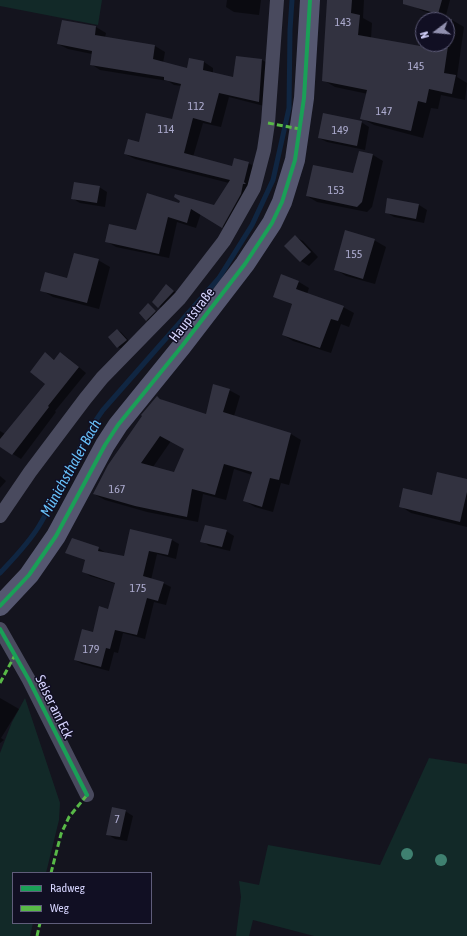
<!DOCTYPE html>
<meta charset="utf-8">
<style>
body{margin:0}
#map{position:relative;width:467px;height:936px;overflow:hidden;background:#14141e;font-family:"Asap Condensed",sans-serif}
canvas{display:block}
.legend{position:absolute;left:12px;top:872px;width:140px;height:52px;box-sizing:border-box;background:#110f23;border:1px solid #5f5d7a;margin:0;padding:5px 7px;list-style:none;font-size:12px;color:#d5d3fd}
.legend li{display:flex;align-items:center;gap:8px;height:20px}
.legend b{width:20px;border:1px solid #5f5d7a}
.north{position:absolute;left:415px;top:12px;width:40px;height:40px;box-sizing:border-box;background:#110f23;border:1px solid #5f5d7a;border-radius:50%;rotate:254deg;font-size:11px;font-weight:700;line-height:16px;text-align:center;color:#d5d3fd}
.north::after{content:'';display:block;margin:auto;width:14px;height:18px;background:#9190af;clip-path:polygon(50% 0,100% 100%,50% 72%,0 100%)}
</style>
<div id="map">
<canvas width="467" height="936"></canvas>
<ul class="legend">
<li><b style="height:5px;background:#1a9f57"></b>Radweg</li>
<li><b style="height:5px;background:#58b947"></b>Weg</li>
</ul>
<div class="north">N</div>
</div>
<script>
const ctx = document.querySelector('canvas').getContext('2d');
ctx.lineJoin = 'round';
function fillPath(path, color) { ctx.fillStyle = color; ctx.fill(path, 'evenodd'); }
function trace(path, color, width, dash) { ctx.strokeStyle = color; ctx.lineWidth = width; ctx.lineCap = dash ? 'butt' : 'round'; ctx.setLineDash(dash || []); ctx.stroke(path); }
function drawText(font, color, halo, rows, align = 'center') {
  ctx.font = font + ' "Asap Condensed",sans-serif'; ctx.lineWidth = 3; ctx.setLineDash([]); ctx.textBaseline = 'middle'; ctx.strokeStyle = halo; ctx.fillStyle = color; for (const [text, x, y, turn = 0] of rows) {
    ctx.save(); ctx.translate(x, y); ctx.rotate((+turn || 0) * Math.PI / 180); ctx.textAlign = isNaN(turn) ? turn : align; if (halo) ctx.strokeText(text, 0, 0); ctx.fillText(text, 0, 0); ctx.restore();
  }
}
fillPath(new Path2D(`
 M0,0h102l-4,25 -98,-19z
 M25,698l35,105 -1,17 -13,53h-33v50h20l-3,13h-30v-183l12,-31z
 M429,758l38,6v172h-153l-61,-16 -4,16h-13l5,-39 -2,-16 20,4 9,-40 112,20z`), '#122928');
fillPath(new Path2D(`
 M227,0h34l-2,15 -25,-3 -8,-5z
 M328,0h36l-1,18 9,5 -1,15 56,10 1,-4h19v-24h-15l11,-2 1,-1 -21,-6 -8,-4 2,-7h33l-5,19 7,1 12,7 -7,50 10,6 -2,17 -24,-5 -3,14 -7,-1 -8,30 -49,-13 -13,-7 7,-24 -33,-7 -12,-7z
 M63,21l33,6 10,6 -1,5 50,8 10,6 -2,11 25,6 16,-7 9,6v5l20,5 4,-21 25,3 10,5 -4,42 -39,-10 -8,30 -18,-4 -10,34 40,10 15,-4 10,5 -26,64 -31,-19 -5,15 -19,-6 -8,36 -53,-11 -10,-6 30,-9 43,-28 35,2 15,-23 -94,-24 -10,-5 48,-33 9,-35 -8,-1 -6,-4 -68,-11 -9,-6 1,-10 -24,-5 -10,-5z
 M361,122l8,5 -4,23 -38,-8 -8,-4z
 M360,152l13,3 10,6 -11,46 -5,5 -50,-10 -10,-6 47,-21z
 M99,187l8,5 -2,15 -25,-4 -8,-5z
 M388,199l31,6 8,5 -3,13 -30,-6 -8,-5z
 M295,237l8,4 15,16 -9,9 -8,-5 -15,-15z
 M374,240l12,7 -11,37 -29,-8 -11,-7z
 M98,260l12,7 -11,42 -46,-12 -12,-7 27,-11z
 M299,282l10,6 -2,6 36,13 11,6 -5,14 -8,-3 -10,29 -38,-12 -10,-6 10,-30 -19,-9z
 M166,286l16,10 -15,16 -14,-10z
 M149,305l10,8 -9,9 -3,-2z
 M117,330l4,2 9,10 -8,7 -4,-2z
 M61,353l7,5 18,15 -31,38 1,1 -35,47 -21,-13v-15l5,3 42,-50 -1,-30 9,6z
 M229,390l11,6 -6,20 57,18 10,6 -12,45 -8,-2 -8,29 -18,-5 -10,-6 7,-26 -18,-6 -8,31 -23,-6 -5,28 -51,-10 -42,-12 -11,-6 63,-97 7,4 42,14zM171,441l15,8 -11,24 -22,-6z
 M0,476l6,5 -6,7z
 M467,480v47l-56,-14 -11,-7 33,-10z
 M226,531l8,5 -4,15 -21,-5 -7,-5z
 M172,540l7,4 -3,15 -19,-5 -6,26 12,3 8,4 -5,18 -12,-3 -9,37 -22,-6 -5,20 -4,-1 -5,19 -27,-7 -7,-4 34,-50 7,-26 -26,-8 -7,-5 3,-10 -19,-9 31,-4 8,5 19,5z
 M0,698l19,11 -18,29 3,2 -4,3z
 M125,811l8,5 -6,25 -12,-2 -8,-5z`), '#0007');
trace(new Path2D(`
 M0,573c14,-15 28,-29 39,-47 23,-38 38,-80 64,-116l116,-132 33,-53 21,-45 16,-72 1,-78 2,-30`), '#102642', 5);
fillPath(new Path2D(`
 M327,0h25l-1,13 9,2 -2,20 68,12 1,-3h20v-24h-16v-5l21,4 -8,54 12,2 -4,19 -23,-5 -3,14 -8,-2 -7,30 -51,-12 7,-29 -45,-9z
 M403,0h39l-4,14 -35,-10z
 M62,20l34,6 -1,9 60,10 -2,14 34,9 2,-10 15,3 -1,9 30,7 3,-21 26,3 -3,43 -40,-9 -8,30 -18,-5 -9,35 48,13 2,-8 15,4 -5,20 2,2h-3l-2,10 -19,34 -31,-19 -4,14 -19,-6 -9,37 -54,-12 4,-18 27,6 11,-37 32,10 1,-2 -6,-4 1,-3 39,11 16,-25 -106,-26 4,-15 11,3 7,-29 26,6 9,-35 -17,-4v-3l-74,-12 2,-14 -35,-7z
 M323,113l39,8 -5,25 -39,-8z
 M359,151l14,3 -11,48 -5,5 -51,-11 7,-31 40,8z
 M74,182l26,4 -3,17 -26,-4z
 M387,198l32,6 -3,15 -31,-6z
 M345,230l30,9 -12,40 -29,-9z
 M295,235l16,17 -11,10 -16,-16z
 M74,253l25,6 -12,44 -47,-12 5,-19 22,6z
 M281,274l18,7 -3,8 48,17 -6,15 -7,-2 -11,29 -38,-13 10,-31 -19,-7z
 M166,284l8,7 -16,17 -6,-6z
 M148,303l8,8 -10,10 -7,-8z
 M117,329l10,11 -10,8 -9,-11z
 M45,352l9,8 6,-8 19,15 -31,39 1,1 -37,48 -12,-8v-8l45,-55 -15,-12z
 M213,384l17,5 -7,23 68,21 -12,47 -9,-2 -8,29 -19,-6 9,-29 -28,-8 -9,31 -23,-6 -5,28 -52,-11 -42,-12 15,-29 34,-49 -1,-1 16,-19 3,3 46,15zM160,436l24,13 -10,23 -33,-9z
 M437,472l30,7v13l-7,30 -61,-15 4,-19 29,7z
 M205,525l22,5 -5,17 -22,-5z
 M130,529l42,10 -4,16 -19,-4 -6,25 21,6 -6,19 -11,-3 -10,37 -22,-5 -5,19 -4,-1 -5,19 -27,-7 8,-31 11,3 6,-26 9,3 7,-26 -33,-11 3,-12 -20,-7 7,-15 27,9 -1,4 26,5z
 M112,807l14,3 -6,27 -14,-2z`), '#323240');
trace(new Path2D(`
 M0,516l30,-44 55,-73 17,-21 78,-80 44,-57 30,-53 10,-38 4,-27 9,-123
 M0,629l29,51 58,115`), '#494a5e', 14);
trace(new Path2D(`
 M0,606l29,-31 27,-39 49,-91 13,-20 64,-79 63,-82 27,-41 10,-21 13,-42 9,-62 6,-98`), '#555770', 20);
trace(new Path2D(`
 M268,123l32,6
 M0,683l15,-28
 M51,873l10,-39 8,-17 18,-22
 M37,936l3,-13`), '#58b947', 3, [6, 3]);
trace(new Path2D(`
 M0,606l29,-31 27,-39 49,-91 13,-20 64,-79 63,-82 27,-41 10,-21 13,-42 9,-62 6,-98
 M0,629l29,51 58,115`), '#1a9f57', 4);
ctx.fillStyle = '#3f8070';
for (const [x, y] of [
 [407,854],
 [441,860]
]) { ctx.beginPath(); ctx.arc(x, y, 6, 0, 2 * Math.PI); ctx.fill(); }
drawText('12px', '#acabce', null, [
 ["143",343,22],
 ["145",416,66],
 ["112",196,106],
 ["147",384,111],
 ["114",166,129],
 ["149",340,130],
 ["153",336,190],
 ["155",354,254],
 ["167",117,489],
 ["175",138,588],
 ["179",91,649],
 ["7",117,819]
]);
drawText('14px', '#d5d3fd', '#110f23', [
 ["Hauptstraße",192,315,-52],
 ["Seiser am Eck",54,707,64]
]);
drawText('italic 15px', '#66bff8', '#110f23', [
 ["Münichsthaler Bach",71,468,-61]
]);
</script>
